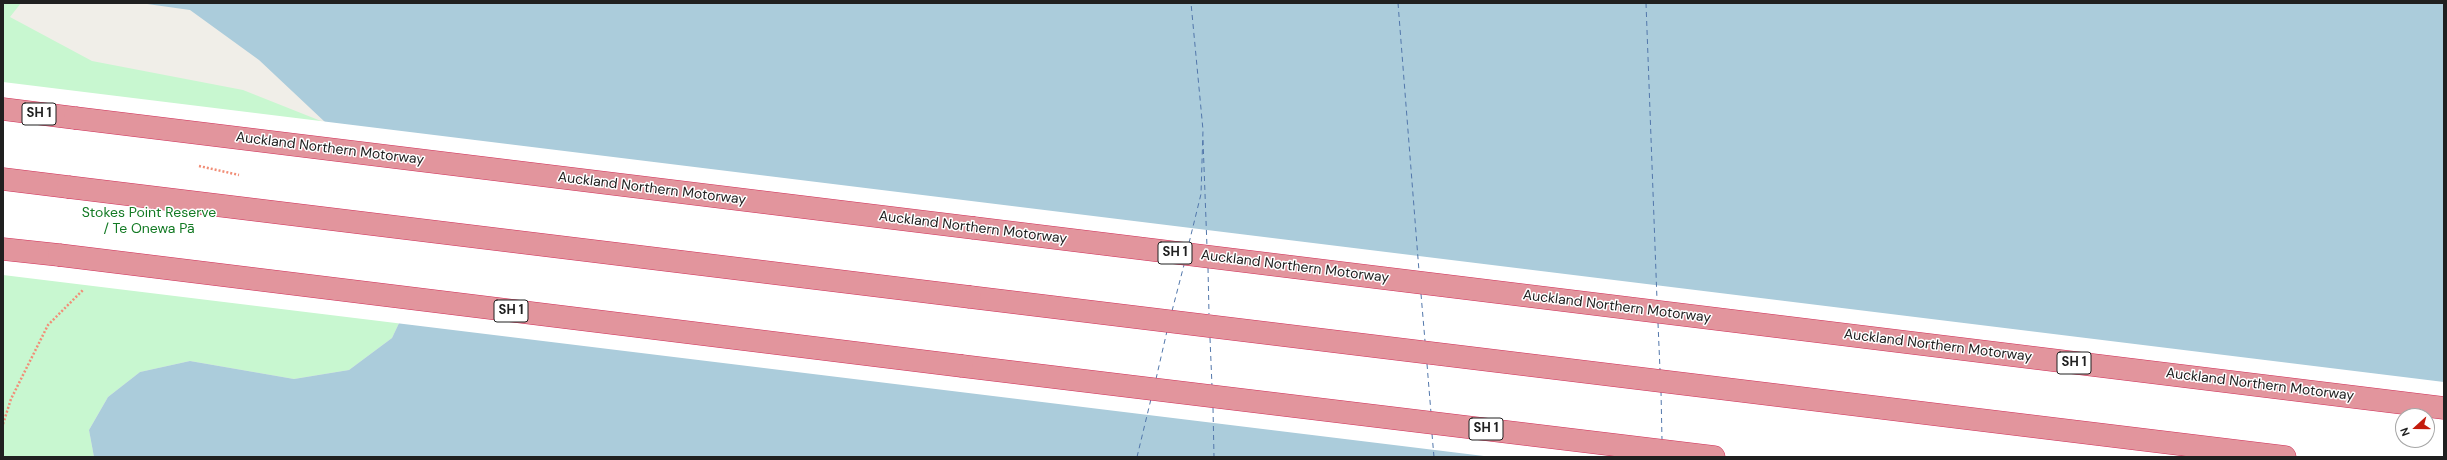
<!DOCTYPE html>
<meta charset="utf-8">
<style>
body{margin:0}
#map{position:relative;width:2447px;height:460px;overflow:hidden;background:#f0eee8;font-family:"DM Sans",sans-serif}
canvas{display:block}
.frame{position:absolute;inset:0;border:4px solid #202020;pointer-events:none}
.north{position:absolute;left:2395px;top:408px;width:40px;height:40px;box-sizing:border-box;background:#fff;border:1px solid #a6a6a6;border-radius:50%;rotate:249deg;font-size:11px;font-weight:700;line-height:16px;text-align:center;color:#202020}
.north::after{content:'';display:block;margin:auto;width:14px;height:18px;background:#c41c0d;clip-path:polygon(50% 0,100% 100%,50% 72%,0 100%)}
</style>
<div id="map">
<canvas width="2447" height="460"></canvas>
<div class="frame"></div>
<div class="north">N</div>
</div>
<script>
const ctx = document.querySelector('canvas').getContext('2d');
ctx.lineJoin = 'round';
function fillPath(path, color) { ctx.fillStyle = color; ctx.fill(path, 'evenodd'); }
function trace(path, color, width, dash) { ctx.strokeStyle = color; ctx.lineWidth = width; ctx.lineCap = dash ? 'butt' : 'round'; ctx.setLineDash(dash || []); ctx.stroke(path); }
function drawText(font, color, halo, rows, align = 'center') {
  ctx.font = font + ' "DM Sans",sans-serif'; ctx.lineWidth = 3; ctx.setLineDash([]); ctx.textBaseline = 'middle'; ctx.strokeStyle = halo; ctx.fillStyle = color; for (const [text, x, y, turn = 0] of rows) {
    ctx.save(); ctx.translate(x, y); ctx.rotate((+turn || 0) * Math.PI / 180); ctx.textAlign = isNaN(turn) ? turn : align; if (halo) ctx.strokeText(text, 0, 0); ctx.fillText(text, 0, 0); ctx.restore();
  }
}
fillPath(new Path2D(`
 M3,3h18l-11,14 82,44 151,29 83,33 82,181 -16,34 -43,32 -55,9 -104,-18 -50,11 -32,25 -19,33 5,27h-91z`), '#c8f7d0');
fillPath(new Path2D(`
 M140,3h2304v454h-2350l-5,-27 19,-33 32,-25 50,-11 104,18 55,-9 43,-32 16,-34 -82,-181 -67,-63 -69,-50zM2403,416h24v24h-24z`), '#abccdb');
fillPath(new Path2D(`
 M3,82l2441,300v75h-952l-1489,-182zM2403,416h24v24h-24z`), '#fff');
trace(new Path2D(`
 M1398,3l21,268
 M1646,3l11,297
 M1203,140l4,107
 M1189,243l12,-49 2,-64 -12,-127
 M1208,268l1,46
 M1421,294l4,47
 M1172,311l12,-46
 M1658,323l2,47
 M1210,338l2,48
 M1427,364l4,49
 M1156,379l11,-48
 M1661,391l1,49
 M1213,408l1,49
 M1432,434l2,23
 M1137,457l14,-58`), '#5277ab', 1, [5, 4]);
const highway = new Path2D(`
 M3,109l72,9
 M3,179l65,8
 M974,228l1470,180
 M3,249l56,6
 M970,297l1315,160
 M962,366l752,91`);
trace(highway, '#d1325b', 23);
trace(new Path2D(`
 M199,166l40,9
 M3,424l8,-25 37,-74 36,-36`), '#f18e77', 2.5, [2, 2]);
trace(highway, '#e2959d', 22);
const highwayBridge = new Path2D(`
 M75,118l899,110
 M68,187l902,110
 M59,255l903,111`);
trace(highwayBridge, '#d1325b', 23, []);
trace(highwayBridge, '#e2959d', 22);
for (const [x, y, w] of [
 [39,114,34],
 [1175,253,34],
 [511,311,34],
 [2074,363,34],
 [1486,429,34]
]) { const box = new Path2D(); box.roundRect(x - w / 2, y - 11, w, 22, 3); ctx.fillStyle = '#fff'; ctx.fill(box); trace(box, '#202020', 1); }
drawText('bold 13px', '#202020', null, [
 ["SH 1",39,114],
 ["SH 1",1175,253],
 ["SH 1",511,311],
 ["SH 1",2074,363],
 ["SH 1",1486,429]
]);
drawText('14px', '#202020', '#fff', [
 ["Auckland Northern Motorway",330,149,7],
 ["Auckland Northern Motorway",652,189,7],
 ["Auckland Northern Motorway",973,228,7],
 ["Auckland Northern Motorway",1295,267,7],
 ["Auckland Northern Motorway",1617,307,7],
 ["Auckland Northern Motorway",1938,346,7],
 ["Auckland Northern Motorway",2260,385,7]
]);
drawText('14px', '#137a24', '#fff', [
 ["Stokes Point Reserve",149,213],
 ["/ Te Onewa Pā",149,229]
]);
</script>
